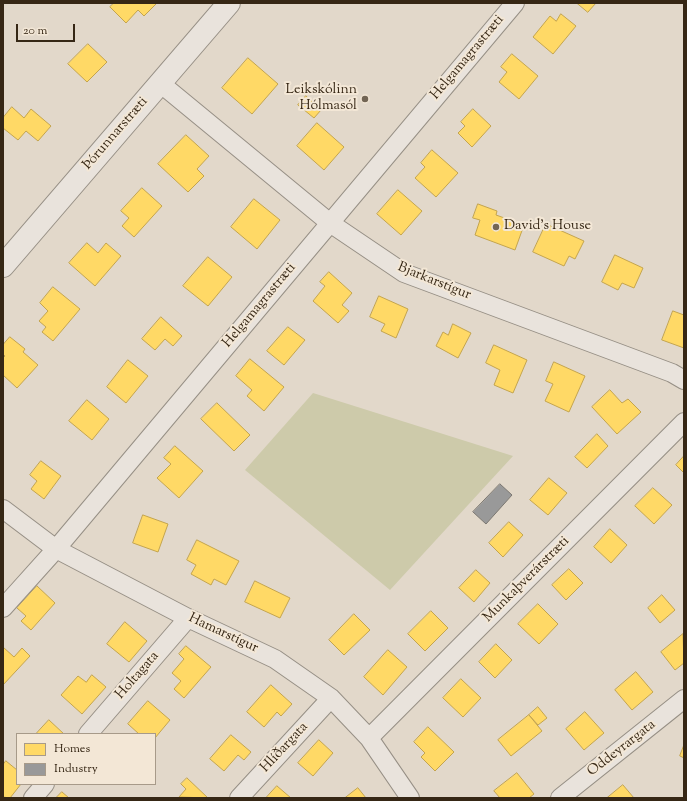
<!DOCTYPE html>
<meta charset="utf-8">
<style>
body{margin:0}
#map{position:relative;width:687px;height:801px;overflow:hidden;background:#e2d8ca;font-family:"Sorts Mill Goudy",serif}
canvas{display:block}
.frame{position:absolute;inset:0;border:4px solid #362715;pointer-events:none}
.legend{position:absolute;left:16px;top:733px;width:140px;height:52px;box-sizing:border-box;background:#f3e7d6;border:1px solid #a79a89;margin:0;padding:5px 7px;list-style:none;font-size:12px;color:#362715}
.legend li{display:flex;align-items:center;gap:8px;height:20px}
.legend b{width:20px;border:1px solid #a79a89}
.scale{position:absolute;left:16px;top:24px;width:59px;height:18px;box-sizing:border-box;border:2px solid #362715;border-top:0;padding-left:5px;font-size:12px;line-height:14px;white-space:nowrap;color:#362715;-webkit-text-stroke:3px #f3e7d6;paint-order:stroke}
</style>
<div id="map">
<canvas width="687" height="801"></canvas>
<div class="frame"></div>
<ul class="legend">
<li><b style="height:11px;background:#ffd966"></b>Homes</li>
<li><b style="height:11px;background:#999"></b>Industry</li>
</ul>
<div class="scale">20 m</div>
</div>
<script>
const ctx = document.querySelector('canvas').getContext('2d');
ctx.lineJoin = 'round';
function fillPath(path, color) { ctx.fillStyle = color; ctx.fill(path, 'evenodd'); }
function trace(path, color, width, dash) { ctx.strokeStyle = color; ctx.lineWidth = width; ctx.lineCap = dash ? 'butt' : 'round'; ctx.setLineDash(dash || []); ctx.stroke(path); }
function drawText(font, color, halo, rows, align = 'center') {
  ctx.font = font + ' "Sorts Mill Goudy",serif'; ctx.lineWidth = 4; ctx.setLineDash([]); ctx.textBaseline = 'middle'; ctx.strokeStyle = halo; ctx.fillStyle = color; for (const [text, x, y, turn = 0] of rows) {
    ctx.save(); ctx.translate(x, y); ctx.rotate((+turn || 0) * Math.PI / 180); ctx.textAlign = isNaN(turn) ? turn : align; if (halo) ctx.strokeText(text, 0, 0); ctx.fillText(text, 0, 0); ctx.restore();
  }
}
fillPath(new Path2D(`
 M313,393l200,63 -123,134 -145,-120z`), '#cdcaaa');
const homes = new Path2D(`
 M114,3h43l-13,13 -6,-6 -12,13 -16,-16z
 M577,3h19l-8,9z
 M561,14l15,12 -23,28 -20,-17 17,-21 6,5z
 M88,44l19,18 -20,20 -19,-18z
 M512,54l26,22 -19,23 -20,-17 8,-10 -6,-5z
 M248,58l30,26 -26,30 -30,-26z
 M306,96l15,14 -7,8 -16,-13z
 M12,107l12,11 7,-9 20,17 -13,15 -12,-10 -8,9 -15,-12v-10z
 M473,109l18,17 -19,21 -14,-14 7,-7 -4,-4z
 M317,123l27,24 -20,23 -27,-24z
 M186,135l23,21 -12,13 7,7 -16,16 -30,-28z
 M432,150l26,23 -22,24 -21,-19 10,-11 -4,-4z
 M142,188l20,18 -28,31 -12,-11 7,-8 -8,-7z
 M398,190l24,21 -21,24 -24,-21z
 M254,199l26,21 -23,29 -26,-22z
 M478,204l19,7 -1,4 28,10 -9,25 -40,-15 5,-15 -7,-2z
 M546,224l38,17 -9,18 -6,-3 -5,10 -31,-14z
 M87,243l11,10 8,-10 15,13 -26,30 -26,-23z
 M615,255l28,13 -9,20 -12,-5 -4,7 -16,-8z
 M208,257l24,20 -24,29 -25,-20z
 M329,272l23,21 -10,12 7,6 -11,12 -25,-22 12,-15 -5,-4z
 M53,287l27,22 -27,32 -11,-9 4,-5 -7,-6 9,-10 -8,-8z
 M379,296l29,13 -12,29 -15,-7 4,-7 -15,-7z
 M673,311l11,4v33l-22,-8z
 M161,317l21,19 -9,10 -8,-7 -10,11 -13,-11z
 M453,324l18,9 -13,25 -22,-12 7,-14 5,3z
 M288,327l17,13 -21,25 -17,-14z
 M10,337l15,12 -2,3 15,13 -21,23 -14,-13v-17l2,-2 -2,-2v-9z
 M494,345l33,15 -14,33 -19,-8 6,-15 -14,-7z
 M250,359l34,28 -20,24 -17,-15 5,-6 -16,-14z
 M128,360l20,16 -22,27 -19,-16z
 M554,362l31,14 -16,36 -24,-11 8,-17 -7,-3z
 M610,390l12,13 6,-4 13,13 -24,22 -25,-27z
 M87,400l22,19 -17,21 -23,-19z
 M217,403l33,32 -16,16 -33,-32z
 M597,434l11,12 -21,22 -12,-11z
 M175,446l28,25 -24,27 -22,-20 14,-14 -7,-6z
 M684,456v17l-8,-8z
 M41,461l20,15 -17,23 -13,-10 6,-8 -7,-6z
 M549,478l18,15 -19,22 -18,-15z
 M653,488l19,17 -18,19 -19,-18z
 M143,515l25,9 -10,28 -25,-9z
 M509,522l14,13 -20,22 -14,-14z
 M610,529l17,16 -16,18 -17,-16z
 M197,540l42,21 -13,24 -12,-6 -3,6 -20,-11 5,-9 -9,-5z
 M569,569l14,14 -17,17 -14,-15z
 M476,570l14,13 -16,19 -15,-14z
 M255,581l35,17 -10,20 -35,-16z
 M37,586l18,17 -24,27 -10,-9 5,-5 -9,-8z
 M662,595l13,15 -15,13 -12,-15z
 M538,604l20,20 -19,20 -21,-20z
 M431,611l17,17 -23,23 -17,-17z
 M354,614l16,16 -26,25 -15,-15z
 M125,622l22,19 -18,21 -22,-18z
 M683,634l1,29 -9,7 -14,-18z
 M496,644l16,16 -17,18 -16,-16z
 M186,646l25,21 -27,31 -10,-9 7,-8 -9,-8 12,-14 -5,-5z
 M3,647l11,10 8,-9 8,8 -27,29z
 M388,650l19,17 -24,28 -19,-18z
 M636,672l17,20 -21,18 -17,-20z
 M92,675l14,12 -24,27 -21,-19 17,-19 8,6z
 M461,679l20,19 -18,19 -20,-19z
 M271,685l21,19 -11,12 -4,-4 -13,15 -17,-15z
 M148,701l22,19 -15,18v-4h-16l-11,-10z
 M538,707l9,11 -9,7 -9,-10z
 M585,712l19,21 -20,17 -18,-21z
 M529,715l13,16 -31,25 -13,-16z
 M49,720l15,14h-28z
 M428,727l26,25 -19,19 -14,-14 4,-4 -11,-11z
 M231,735l20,17 -7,8 -6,-5 -14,16 -14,-12z
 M319,740l14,13 -20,23 -15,-13z
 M684,745v13l-4,-2z
 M6,761l11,9v14h4l-11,14 -7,-1v-32z
 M517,773l17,21 -5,4h-29l-6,-7z
 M187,778l21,20 -29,-1 7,-8 -5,-5z
 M623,785l11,13h-27z
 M277,786l14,12h-25z
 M358,788l8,10h-21z
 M62,792l7,6h-13z`);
fillPath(homes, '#ffd966');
trace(homes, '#c3a44e', 1);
const industry = new Path2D(`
 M500,484l12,11 -26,29 -13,-12z`);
fillPath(industry, '#999');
trace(industry, '#7b7771', 1);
const minor = new Path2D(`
 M160,83l170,140 74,50 268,100 12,7
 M3,509l53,40 132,69 87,41 56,39 38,40 41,60
 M3,608l53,-59 459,-546
 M88,734l100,-116
 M369,738l315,-316
 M33,798l12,-14
 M239,798l92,-100
 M560,798l124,-99`);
const tertiary = new Path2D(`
 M3,266l226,-263`);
trace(minor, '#968f85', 20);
trace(tertiary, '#968f85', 24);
trace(minor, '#e9e3dc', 18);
trace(tertiary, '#e9e3dc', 22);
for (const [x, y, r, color] of [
 [365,99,4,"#726554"],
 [496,227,4,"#726554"]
]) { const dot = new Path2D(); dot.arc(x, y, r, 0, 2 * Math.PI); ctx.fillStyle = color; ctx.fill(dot); trace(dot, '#f3e7d6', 1.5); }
drawText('14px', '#362715', '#f3e7d6', [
 ["Helgamagrastræti",468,58,-50],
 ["Þórunnarstræti",116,134,-49],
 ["Bjarkarstígur",434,282,22],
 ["Helgamagrastræti",260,306,-50],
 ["Munkaþverárstræti",527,580,-45],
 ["Hamarstígur",223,634,25],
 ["Holtagata",138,676,-49],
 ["Hlíðargata",285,748,-47],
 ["Oddeyrargata",622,749,-38]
]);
drawText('14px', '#362715', '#f3e7d6', [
 ["Leikskólinn",357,91],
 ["Hólmasól",357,107],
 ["David's House",504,227,"left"]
], 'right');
</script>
